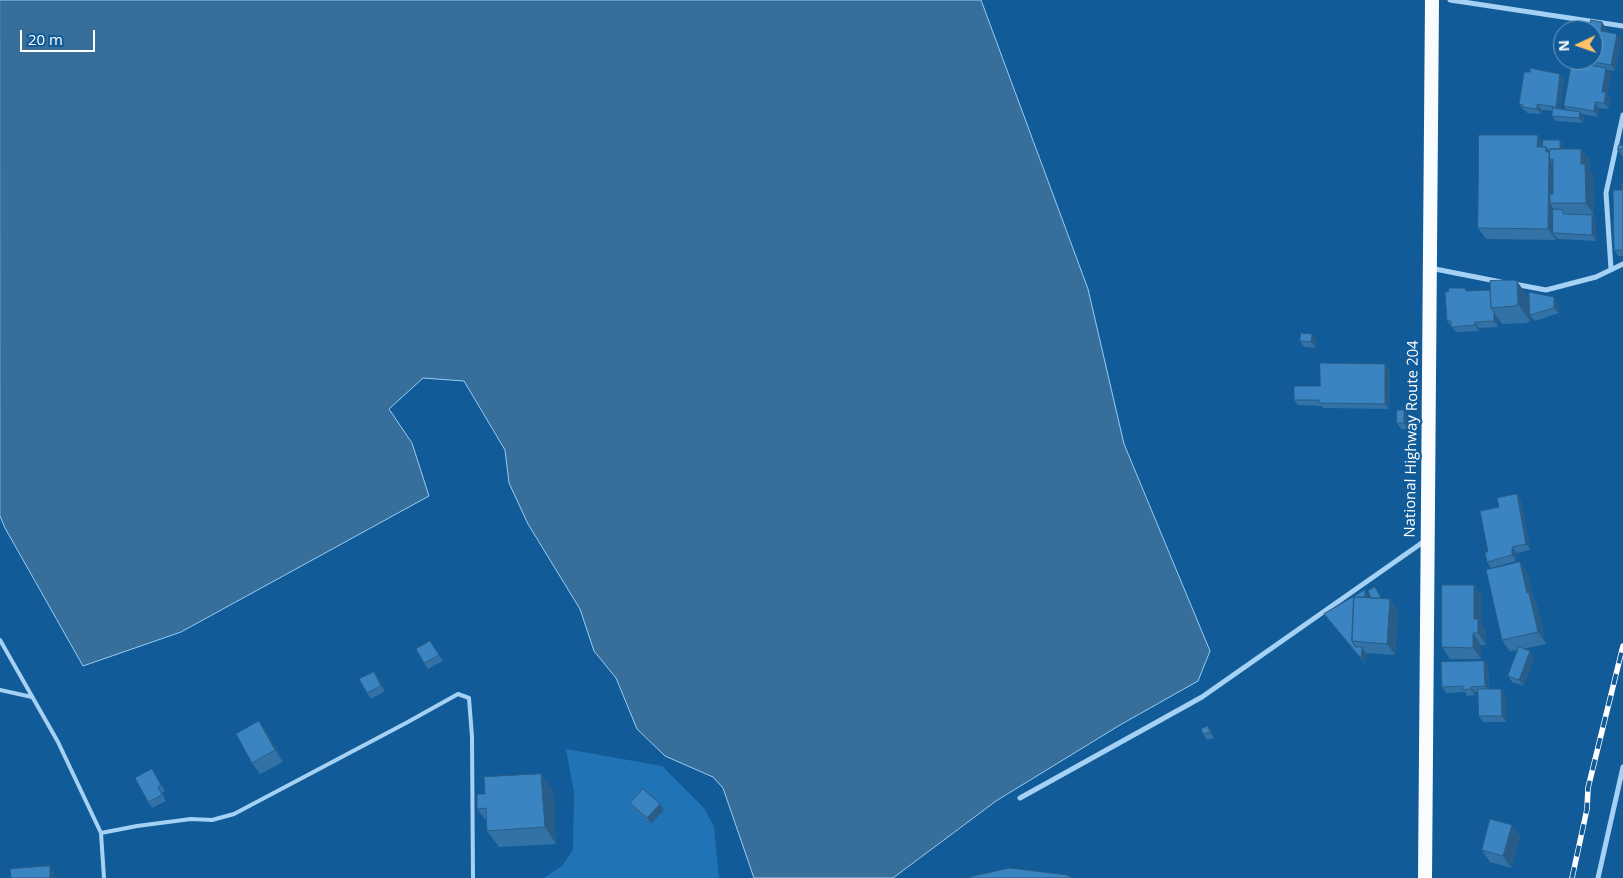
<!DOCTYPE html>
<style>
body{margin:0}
#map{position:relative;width:1623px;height:878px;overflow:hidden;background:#115b99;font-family:"Open Sans",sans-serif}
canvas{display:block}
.north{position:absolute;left:1553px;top:20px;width:50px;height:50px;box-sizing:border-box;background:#115b99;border:1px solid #709dc2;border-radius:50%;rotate:267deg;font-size:14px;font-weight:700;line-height:20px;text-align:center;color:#fff}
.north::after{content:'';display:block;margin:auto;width:18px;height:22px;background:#ffc266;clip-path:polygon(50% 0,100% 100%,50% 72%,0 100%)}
.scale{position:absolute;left:20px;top:30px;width:75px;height:22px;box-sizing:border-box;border:2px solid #fff;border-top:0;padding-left:6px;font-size:15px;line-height:18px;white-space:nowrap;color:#fff;-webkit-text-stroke:4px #115b99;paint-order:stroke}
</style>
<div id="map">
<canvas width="1623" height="878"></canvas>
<div class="north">N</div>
<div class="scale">20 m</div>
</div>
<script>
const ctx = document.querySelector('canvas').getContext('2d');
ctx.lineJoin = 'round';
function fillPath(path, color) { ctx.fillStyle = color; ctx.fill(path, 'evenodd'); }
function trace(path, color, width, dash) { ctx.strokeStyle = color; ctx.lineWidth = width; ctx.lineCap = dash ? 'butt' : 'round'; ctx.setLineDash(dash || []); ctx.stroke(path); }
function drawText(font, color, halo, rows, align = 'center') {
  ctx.font = font + ' "Open Sans",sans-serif'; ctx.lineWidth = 4.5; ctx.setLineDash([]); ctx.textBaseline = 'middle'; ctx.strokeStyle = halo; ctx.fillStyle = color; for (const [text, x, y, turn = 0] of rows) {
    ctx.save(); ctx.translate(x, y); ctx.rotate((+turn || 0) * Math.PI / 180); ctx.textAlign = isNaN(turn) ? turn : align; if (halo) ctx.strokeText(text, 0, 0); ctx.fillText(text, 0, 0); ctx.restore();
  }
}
fillPath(new Path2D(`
 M566,749l96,17 42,42 10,19 5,51h-175l18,-12 11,-16 1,-58z`), '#2074b6');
const water = new Path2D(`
 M0,0h981l107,289 36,155 86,207 -12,30 -78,44 -124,76 -103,77h-139l-31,-90 -10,-11 -48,-21 -28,-27 -21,-51 -22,-27 -14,-42 -52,-85 -19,-41 -4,-33 -41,-69 -41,-3 -34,31 23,34 17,53 -248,136 -98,34 -78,-138 -5,-12z`);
fillPath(water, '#386e9a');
trace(water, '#95cdf7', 1);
trace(new Path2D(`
 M0,640l58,102 43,91 3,45
 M0,690l32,7
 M101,833l36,-7 54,-7 21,1 22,-6 172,-91 52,-29 11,4 3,39 1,141`), '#a4d1f4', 4);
trace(new Path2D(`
 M1450,0l173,26
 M1430,268l71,14
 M1611,269l-5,-76 17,-78
 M1514,284l32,6 50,-13 27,-13
 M1020,798l182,-101 224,-157
 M1598,878l25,-111`), '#a4d1f4', 5);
trace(new Path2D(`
 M1425,878l7,-878`), '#f8fcff', 14);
const rail = new Path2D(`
 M1572,878l15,-69 1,-21 35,-142`);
trace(rail, '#fff', 5.5);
trace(rail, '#115b99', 4, [11]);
fillPath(new Path2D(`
 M1606,28v4l15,8 -6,31 -7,-1 3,3 -4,21 3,4 -1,11 -10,-1 -1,9 -17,-3 3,3 -1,6 -27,-2 -4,-5 1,-5 -11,-1 -1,4 -14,-1 -2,-3h-1l-5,-6 45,-25 -4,30 7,1 -3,-4 11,-44 -2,-2h20z
 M1560,140l4,6v3h17l9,11 -1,10 4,5 1,40h-17h15l4,6v20l-39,-2 -1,-2v3l-70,-1 -8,-11z
 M1623,145v11h-1l-4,-6z
 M1623,184v72h-5l-4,-6z
 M1468,291l61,7 1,23 -4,2 -24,1 -4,-6v9l-19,1v3l-23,1 -9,-11z
 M1558,303l1,10 -24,8 -5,-6z
 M1316,340l-1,8 -11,-1 -4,-6z
 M1385,364l5,6 -1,39 -66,-1 -1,-2 -24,-1 -4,-5 26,-14z
 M1404,410l4,6v13h-7l-4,-6z
 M1521,500l9,50 -13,3 -1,8 -25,7 -4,-6 1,-10 11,-45z
 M1520,562l8,12 6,26 3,4 9,40 -23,5 7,2 4,6 -10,29 -12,-4 -4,-6 9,-26 -7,2 -8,-12z
 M1474,585l8,12v28l4,6v14h-5v14h-31l-8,-12z
 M1379,593l3,6h8l8,12 -3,44 -29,-2 -1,11 -41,-50 45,-18v2h2z
 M434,647l9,14 -15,8 -4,-6z
 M1484,661l4,6 1,22 17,6v27h-23l-4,-6 -1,-24h-3v3l-8,1 -2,-4 -19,1 -4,-6z
 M374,672l4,5 7,14 -14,8 -4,-6z
 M1201,729l11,3 2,6 -7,2 -4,-6z
 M267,732l16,30 -23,12 -8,-11z
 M152,769l13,22 -3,2 4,8 -14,7 -4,-6z
 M541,774l12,17 3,53 -57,3 -12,-16v-9l-10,-13 8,-15z
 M630,803l34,7 -13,14 -17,-15z
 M1512,825l8,12 -9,31 -21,-6 -8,-12z`), '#3272a6');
fillPath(new Path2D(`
 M1602,22l4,6 -1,9 -4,-6z
 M1617,34l4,6 -6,31 -4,-6z
 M1606,68l5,5 -4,21 3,4 -1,11 -5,-6 -2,-11z
 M1560,74l4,5 -4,33 -4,-5z
 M1595,102l4,6 -1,9 -4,-6z
 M1537,104l5,6 -1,4 -4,-5z
 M1580,112l4,5 -1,6 -4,-5z
 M1538,135l8,12h-9z
 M1560,140l4,6v11l-4,-6z
 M1546,147l8,11 -4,1 6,10v34h-6l6,9 -3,21 3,4v3l-8,-11z
 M1581,149l9,11 -1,10 4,5 1,40 -8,-12 -5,-39z
 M1592,215l4,6v20l-4,-6z
 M1517,281l12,17 1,23 -12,-17z
 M1554,297l4,6 1,10 -5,-5z
 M1494,312l4,6v9l-4,-6z
 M1475,322l4,6v3l-4,-6z
 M1312,334l4,6 -1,8 -4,-6z
 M1385,364l5,6 -1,39 -4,-5z
 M1404,410l4,6v13l-4,-6z
 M1517,494l4,6 9,50 -4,-6z
 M1512,547l5,6 -1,8 -4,-6z
 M1520,562l8,12 6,26 3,4 9,40 -8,-12 -11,-39z
 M1474,585l8,12v28l4,6v14l-8,-12 -4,-14z
 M1365,590l4,6v13l-4,-6z
 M1390,599l8,12 -3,44 -8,-11z
 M1473,633l8,12v14l-8,-11z
 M1362,647l4,6 -1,11 -4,-6z
 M1530,651l4,6 -10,29 -5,-6z
 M1484,661l4,6 1,25 -4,-6z
 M374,672l4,5 7,14 -4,-5z
 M1471,687l4,5v3l-4,-6z
 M1501,689l5,6v27l-4,-6z
 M259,721l8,11 16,30 -8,-12z
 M1208,726l4,6 2,6 -4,-6z
 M541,774l12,17 3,53 -11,-17z
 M660,804l4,6 -13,14 -4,-6z
 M1512,825l8,12 -9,31 -8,-12z
 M50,866l4,6v6h-4z`), '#295d87');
const building = new Path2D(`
 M1591,20l11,2 -1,9 16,3 -6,31 -29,-5h11v-30h-9l2,-8 4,1z
 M1572,62l34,6 -4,24h4l-2,11 -9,-1 -1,9 -30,-5z
 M1530,68l30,6 -4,33 -19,-3v5l-14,-2v-2l-4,-1 5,-32h6z
 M1553,108l27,4 -1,6 -27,-2z
 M1479,135h59l-1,12h9v5h3l-1,77 -70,-1z
 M1543,140h17v9h-10l-1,2 -3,-4h-3z
 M1619,145h4v4l-5,1z
 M1550,149h31v15h4l1,39h-36v-9h3v-35h-3z
 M1622,184h1v66h-9l-1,-60h9z
 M1553,209l10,1v4l29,1v20l-39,-2z
 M1513,280l4,1 1,23 -4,2 -23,2 -1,-27z
 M1449,288h16l1,3 24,-1 1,18 3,4v9l-19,1v3l-24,2v-6h-4l-2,-29h3z
 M1529,292l25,5v11l-24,7z
 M1301,333l11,1 -1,8 -11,-1z
 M1320,363l65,1v40l-66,-1v-3h-25v-14h26z
 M1397,410h7v13h-7z
 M1517,494l9,50 -14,3v8l-25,7 -2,-10h3l-8,-41 19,-4 -2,-9z
 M1520,562l7,31h2l9,39 -36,8 -16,-70z
 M1442,585h32v34h4v14h-5v15l-31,-1z
 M1375,587l6,11h-10l-3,-7z
 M1365,590v7h-11l-2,44 3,6h7l-1,11 -37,-44z
 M1354,597l36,2 -3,45 -35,-3z
 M430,641l9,14 -15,8 -8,-14z
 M1519,647l11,4 -11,29 -11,-4z
 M1484,661l1,25 -14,1v2l-8,1v-4l-21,1 -1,-25z
 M374,672l7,14 -14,7 -8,-14z
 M1478,689h23l1,27h-23z
 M259,721l16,29 -23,13 -16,-29z
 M1208,726l2,6 -7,2 -2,-5z
 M152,769l9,16 -3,2 4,8 -14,7 -13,-24z
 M541,774l4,53 -58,4 -1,-23 -9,1v-15h8l-1,-17z
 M643,789l17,15 -13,14 -17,-15z
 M1490,819l22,6 -9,31 -21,-6z
 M50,866v12h-39l-1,-9z
 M1010,868l57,7 5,3h-107z`);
fillPath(building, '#3a85c1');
trace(building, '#295d87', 1);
drawText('15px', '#fff', '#115b99', [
 ["National Highway Route 204",1412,439,-89]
]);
</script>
